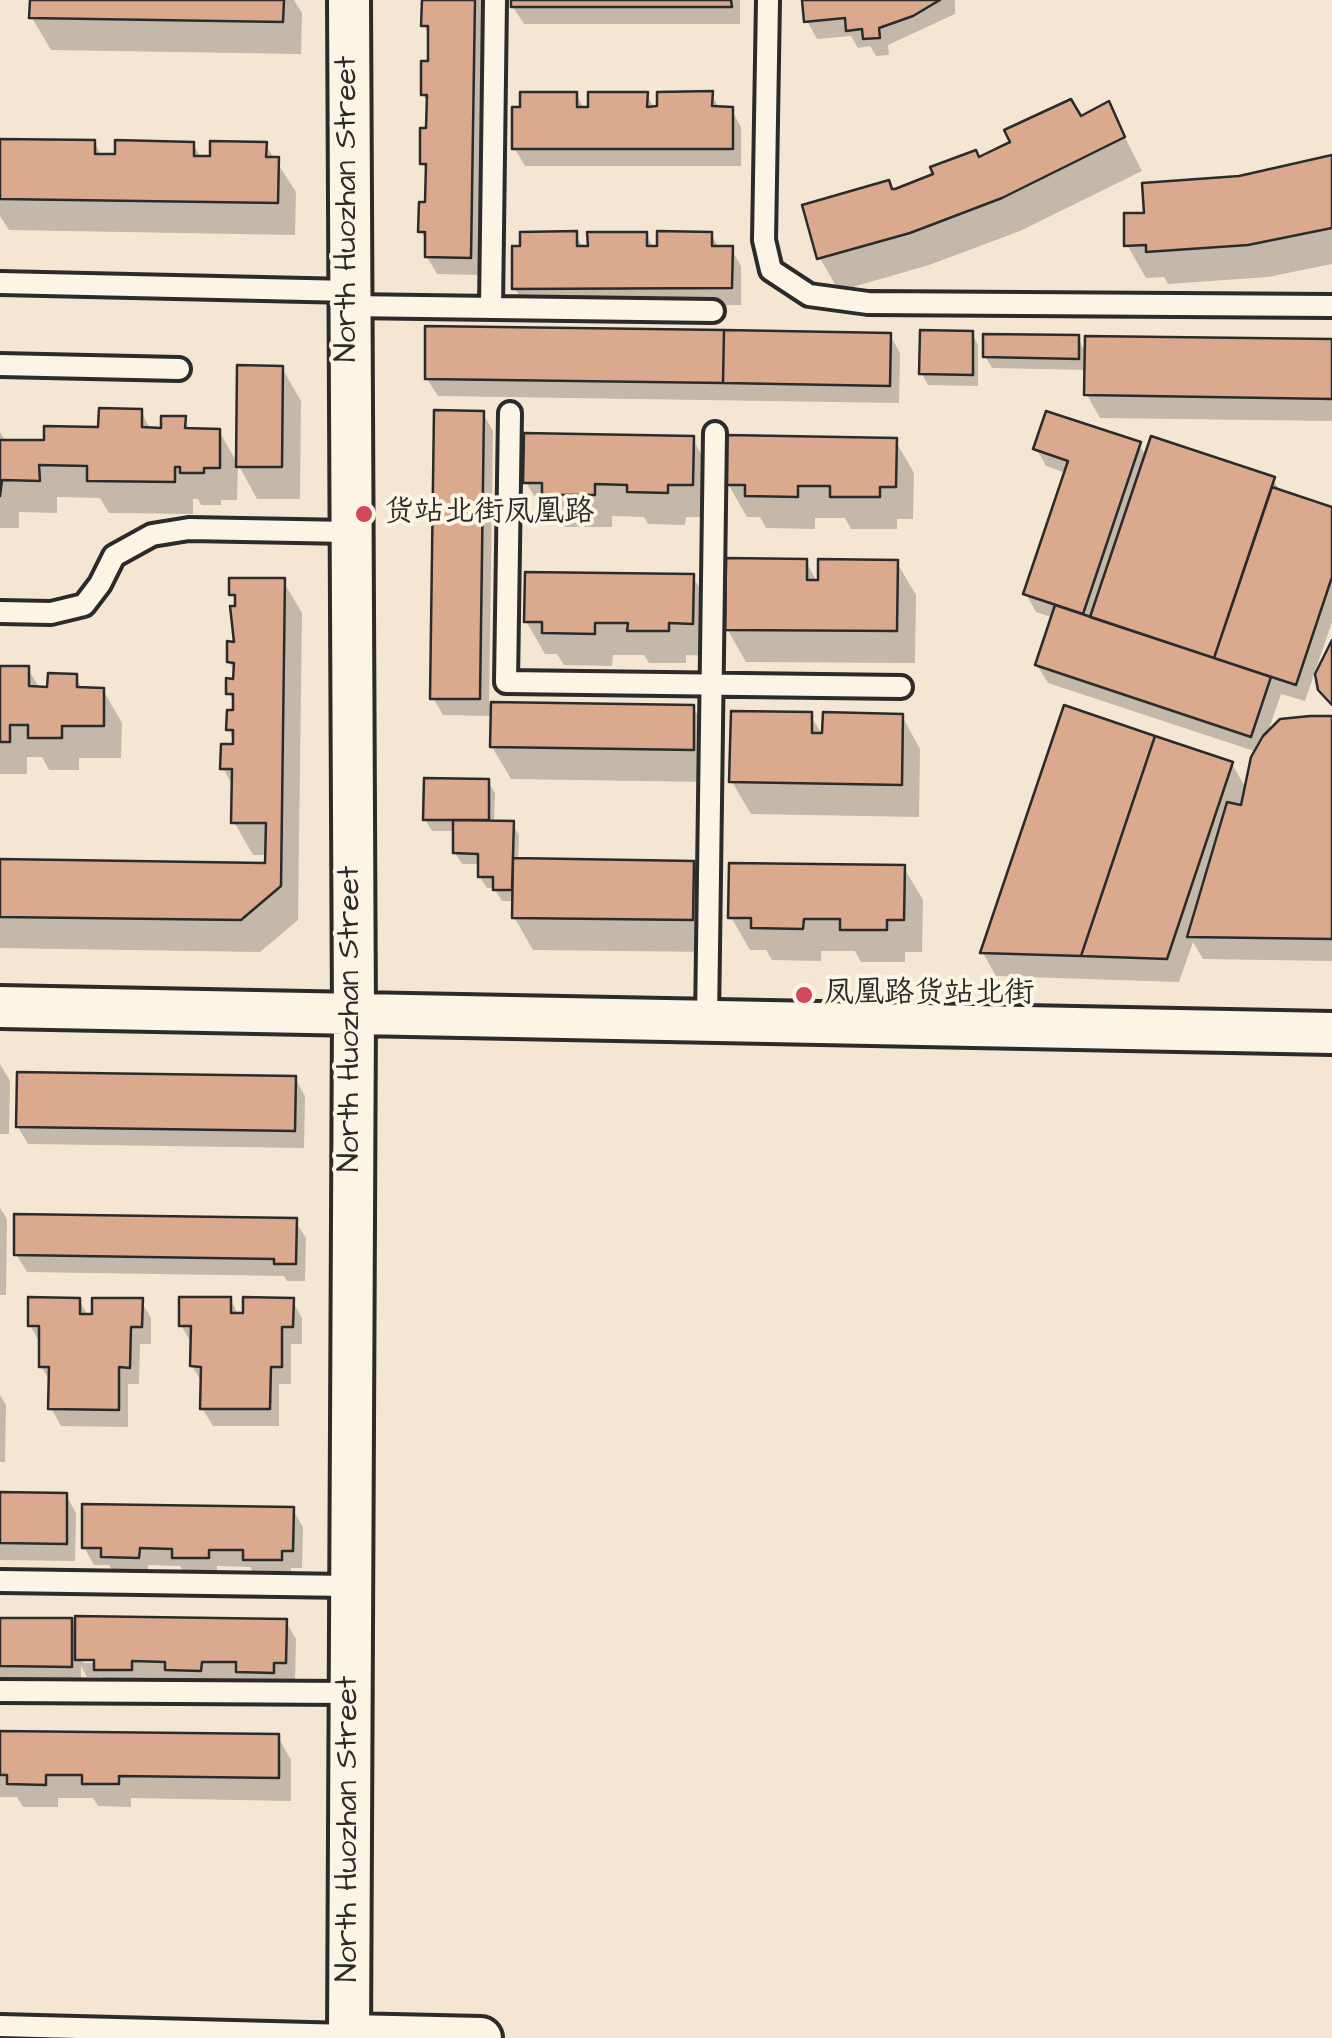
<!DOCTYPE html>
<meta charset="utf-8">
<style>
body{margin:0}
canvas{display:block;background:#f5e6d4}
</style>
<canvas width="1332" height="2038"></canvas>
<script>
const ctx = document.querySelector('canvas').getContext('2d');
ctx.lineJoin = 'round';
function fillPath(path, color) { ctx.fillStyle = color; ctx.fill(path, 'evenodd'); }
function trace(path, color, width, dash) { ctx.strokeStyle = color; ctx.lineWidth = width; ctx.lineCap = dash ? 'butt' : 'round'; ctx.setLineDash(dash || []); ctx.stroke(path); }
function drawText(font, color, halo, rows, align = 'center') {
  ctx.font = font + ' "Architects Daughter","LXGW WenKai TC",sans-serif'; ctx.lineWidth = 8; ctx.setLineDash([]); ctx.textBaseline = 'middle'; ctx.strokeStyle = halo; ctx.fillStyle = color; for (const [text, x, y, turn = 0] of rows) {
    ctx.save(); ctx.translate(x, y); ctx.rotate((+turn || 0) * Math.PI / 180); ctx.textAlign = isNaN(turn) ? turn : align; if (halo) ctx.strokeText(text, 0, 0); ctx.fillText(text, 0, 0); ctx.restore();
  }
}
fillPath(new Path2D(`
 M32,0h262l8,13 -1,41 -250,-4 -19,-32z
 M424,0h60l-5,275 -42,-1 -10,-17v-14l-6,-12 7,-26v-32l-6,-10 7,-33v-25l-6,-10 7,-31v-26l-6,-13z
 M513,0h227v24h-216l-11,-17z
 M804,0h151v14l-67,31 1,10 -13,1 -6,-10 -12,2 -7,-12 -34,3 -10,-18z
 M576,94l8,15 62,-15 9,15 56,-15 9,15h11l10,18v39h-216l-10,-17z
 M1108,104l34,67 -122,60 -91,34 -90,26 -19,-33 73,-67 187,-72z
 M0,141l94,1 8,15 91,-13 8,14 64,-14 31,48 -1,43 -286,-5 -9,-14z
 M1332,157v107l-64,13 -100,7 -4,-7 -18,1 -19,-33 19,-30 93,-36z
 M575,234l9,15 62,-15 8,15 57,-15 8,14 12,1 10,17v39l-216,1 -10,-18 7,-39z
 M972,333l6,12v41l-50,-1 -6,-11z
 M890,335l10,18 -1,50 -461,-7 -11,-17z
 M1077,337l10,18 245,-13v79l-232,-3 -13,-23v-25l-95,-2 -7,-12z
 M282,368l19,33 -1,98h-43l-19,-35 -1,36h-16v5h-20l-3,-6h-5v15l-84,-1 -9,-15 -43,-1v16l-38,-1v16h-19v-96l6,10 41,1 54,-14 40,-17 10,18h12l21,-11 7,12h28l20,35z
 M483,414l10,17 -4,273 204,3 19,33 -1,42 -200,-3 -19,-32 1,-31 -50,-1 -10,-17z
 M692,438l19,33 -1,46h-24l-1,8 -37,-1 -4,-7 -32,-1v11h-49l-6,-12h-12l-19,-33z
 M895,440l19,33 -1,46h-16v10h-46l-6,-11h-30v11l-49,-1 -6,-11h-13l-19,-33z
 M1139,444l7,13 127,22 8,14 51,17v112l-27,79 -24,-7 -14,41 65,-15v241l-129,-2 -10,-17 -14,40 -183,-6 -13,-23 249,-189 15,26 10,-38 -209,-69 -11,-18 17,-47 -18,-6 -10,-18 40,-121 -20,-7 -10,-18z
 M806,562l14,25 77,-24 19,32 -1,68 -169,-1 -19,-33z
 M693,577l19,32 -1,47 -25,-1v8h-37l-5,-8h-31l-1,11 -48,-1 -7,-11h-12l-19,-33z
 M283,581l19,32 -4,307 -38,32 -260,-4v-87l267,4 1,-10h-15l-19,-33v-34l-11,-20 12,-21 -6,-18 6,-24 -6,-12 7,-12v-7l-7,-12 8,-18v-41l-5,-9z
 M0,668l28,1 12,20h10l25,-13 8,14h20l19,33 -1,35h-42v12h-30l-7,-13h-15v17h-27z
 M810,715l15,24 77,-23 18,33 -1,68 -168,-3 -19,-32z
 M488,782l7,11 -1,30h18l7,12 -1,26 175,2 18,33v56l-178,-2 -19,-33 1,-16h-13l-8,-13h-7l-7,-11 1,-13h-19l-7,-11 1,-22h-24l-7,-12z
 M904,868l19,32 -1,52h-17v10h-44l-6,-11h-34v10l-49,-1 -6,-10h-16l-19,-33z
 M0,1064l10,17 -1,53h-9z
 M295,1078l10,18 -1,52 -276,-4 -10,-17z
 M0,1208l7,11 -1,76h-6z
 M295,1221l11,17 -1,43h-18l-3,-5 -257,-4 -11,-18z
 M230,1299l9,17 53,-16 10,18v26h-11v40h-12v42h-66l-11,-18 1,-24 -11,-18 -1,-23 -10,-18z
 M79,1300l9,16h6l47,-15 10,17v26h-11l-1,40h-11v43l-67,-1 -10,-18v-25l-10,-17v-21l-11,-20z
 M0,1395l6,10 -1,57h-5z
 M0,1495h66l10,18 -1,48 -75,-1z
 M293,1510l10,17 -1,41h-11v9h-35l-6,-10 -33,-1v9h-32l-5,-9 -32,-1v9h-34l-5,-9h-15l-10,-18z
 M0,1620l71,1 6,11 209,-10 10,17 -1,41h-12v10l-35,-1 -5,-10h-33v9l-32,-1 -5,-8 -32,-1v9l-34,-1 -5,-9h-15l-6,-11v18l-81,-1zM83,1658h24v5h-24z
 M0,1733l278,4 13,23v41l-160,-3v9l-33,-1 -5,-8h-35v9h-35l-6,-10h-17z`), '#0003');
const building = new Path2D(`
 M30,0h254l-1,22 -254,-4z
 M422,0h53l-4,258 -46,-1v-25h-7l1,-30h6l1,-38h-6v-36h6l1,-33h-6v-34h7v-35h-7z
 M511,0h220l1,7h-221z
 M802,0h138l-27,16 -34,12 1,10 -17,1 -1,-10 -16,2 -1,-13 -41,4z
 M713,91l-1,15 21,1v42h-221v-42h8v-15h57v15h11v-15h60l-1,15 10,-1v-14z
 M1071,99l10,17 28,-15 16,36 -123,61 -92,35 -93,26 -15,-54 87,-25 3,9h3l38,-15 -3,-7 46,-17 3,7 4,-2 27,-13 -6,-12z
 M0,139l95,1v14h20v-14l79,2v14h16v-15l57,1 -1,15h13l-1,46 -278,-4z
 M1332,155v73l-84,17 -102,7v-7l-22,1v-33h20l-2,-30 97,-7z
 M577,231v15h11l-1,-14h60v14h10v-15l55,1v14h21l-1,42 -220,1v-43h8v-14z
 M425,326l299,4 -1,53 -298,-4z
 M724,330l167,3 -1,53 -167,-3z
 M920,330l53,1v44l-54,-1z
 M983,334l96,1v24l-96,-2z
 M1085,336l247,3v60l-248,-4z
 M237,365l46,1 -1,101h-46z
 M99,408l43,1v18l19,1v-12h25l-1,12 35,1v39h-16v5h-24v-6h-5v15l-88,-1v-15l-48,-1 1,16 -38,-1 -2,16v-56h44v-14l54,1z
 M434,410l50,1 -4,288h-50z
 M1046,411l95,31 -58,172 -60,-20 45,-133 -35,-12z
 M524,433l170,3 -1,49h-25v8l-41,-1v-7l-32,-1v11h-53v-12h-19z
 M727,435l170,3 -1,49h-16v10h-50v-11h-32v11l-53,-1v-11h-19z
 M1151,436l124,41 -61,181 -124,-41z
 M1272,487l60,20v70l-36,108 -82,-27z
 M726,558l81,1v21h11v-21l80,1 -1,71 -172,-1z
 M525,572l169,2 -1,50 -24,-1v8h-42l1,-8h-33v11l-53,-1v-11h-18z
 M229,578h56l-4,308 -40,34 -241,-3v-58l265,4 1,-40h-35l1,-54h-12l1,-25h12v-14h-7l1,-20h6v-16h-7v-16l7,1 1,-16 -7,-1v-21l7,1 -4,-36h5v-11h-6z
 M1055,605l216,72 -20,60 -216,-72z
 M1332,640v65l-14,-15 -3,-16z
 M0,666h29v20l18,1 1,-14 29,1v13l27,1v38h-42v12h-34v-13h-18v17h-10z
 M491,702l203,3v45l-204,-3z
 M1064,705l91,31 -74,220 -101,-3z
 M731,711l81,1v21h10l1,-21 80,2 -1,71 -173,-3z
 M1310,716h22v223l-145,-2 40,-135 14,3 10,-48 12,-21 17,-17z
 M1155,736l78,26 -66,197 -86,-3z
 M424,778l65,1v41h-66z
 M453,820l61,1 -2,69h-19v-13h-15v-23l-25,-1z
 M513,858l181,3 -1,59 -181,-2z
 M729,863l176,2 -1,55h-17v10h-47v-11h-36l-1,10 -52,-1v-10h-23z
 M17,1072l279,4 -1,55 -279,-4z
 M14,1214l283,4 -1,46h-22v-5l-260,-4z
 M28,1297l52,1v16h12v-16h51l-1,29h-11l-1,41 -11,-1v43l-71,-1 1,-42h-10v-41h-11z
 M179,1297h52v16h12v-16l51,1 -1,29h-11v40h-11l-1,42h-70l1,-42 -11,-1 1,-40h-12z
 M0,1492l67,1v51l-67,-1z
 M82,1504l212,3 -1,44h-11v9h-39v-10h-34v8h-37v-9l-32,-1 -1,10 -38,-1v-9h-19z
 M75,1616l212,3 -1,44h-12v10l-38,-1v-10h-34l-1,9 -36,-1v-8l-33,-1v9h-38v-10h-19z
 M0,1618h72v49l-72,-1z
 M0,1731l279,3v44l-160,-2v8h-37v-9h-36v10l-39,-1v-9h-7z`);
fillPath(building, '#dba98e');
trace(building, '#2b2b2b', 2.5);
const service = new Path2D(`
 M768,0l-4,240 7,30 38,25 59,8 464,3
 M0,283l350,8
 M349,306l364,5
 M491,308l4,-308
 M0,365l179,4
 M510,413l-4,269 395,5
 M0,612l51,1 33,-8 16,-21 14,-28 38,-21 37,-6 160,3
 M707,1021l8,-588
 M0,1581l349,5
 M0,1691l352,2
 M0,2026l349,9`);
const minor = new Path2D(`
 M0,1007l1332,26
 M349,2035l132,3
 M349,2038l5,-1024 -5,-1014`);
trace(service, '#2b2b2b', 28);
trace(minor, '#2b2b2b', 48);
trace(service, '#fcf5e5', 20);
trace(minor, '#fcf5e5', 40);
for (const [x, y, r, color] of [
 [364,514,10,"#d1495b"],
 [804,995,10,"#d1495b"]
]) { const dot = new Path2D(); dot.arc(x, y, r, 0, 2 * Math.PI); ctx.fillStyle = color; ctx.fill(dot); trace(dot, '#fcf5e5', 4); }
drawText('30px', '#2b2b2b', '#fcf5e5', [
 ["North Huozhan Street",349,209,-90],
 ["North Huozhan Street",352,1019,-90],
 ["North Huozhan Street",350,1829,-90]
]);
drawText('30px', '#2b2b2b', '#fcf5e5', [
 ["货站北街凤凰路",384,514],
 ["凤凰路货站北街",824,995]
], 'left');
</script>
